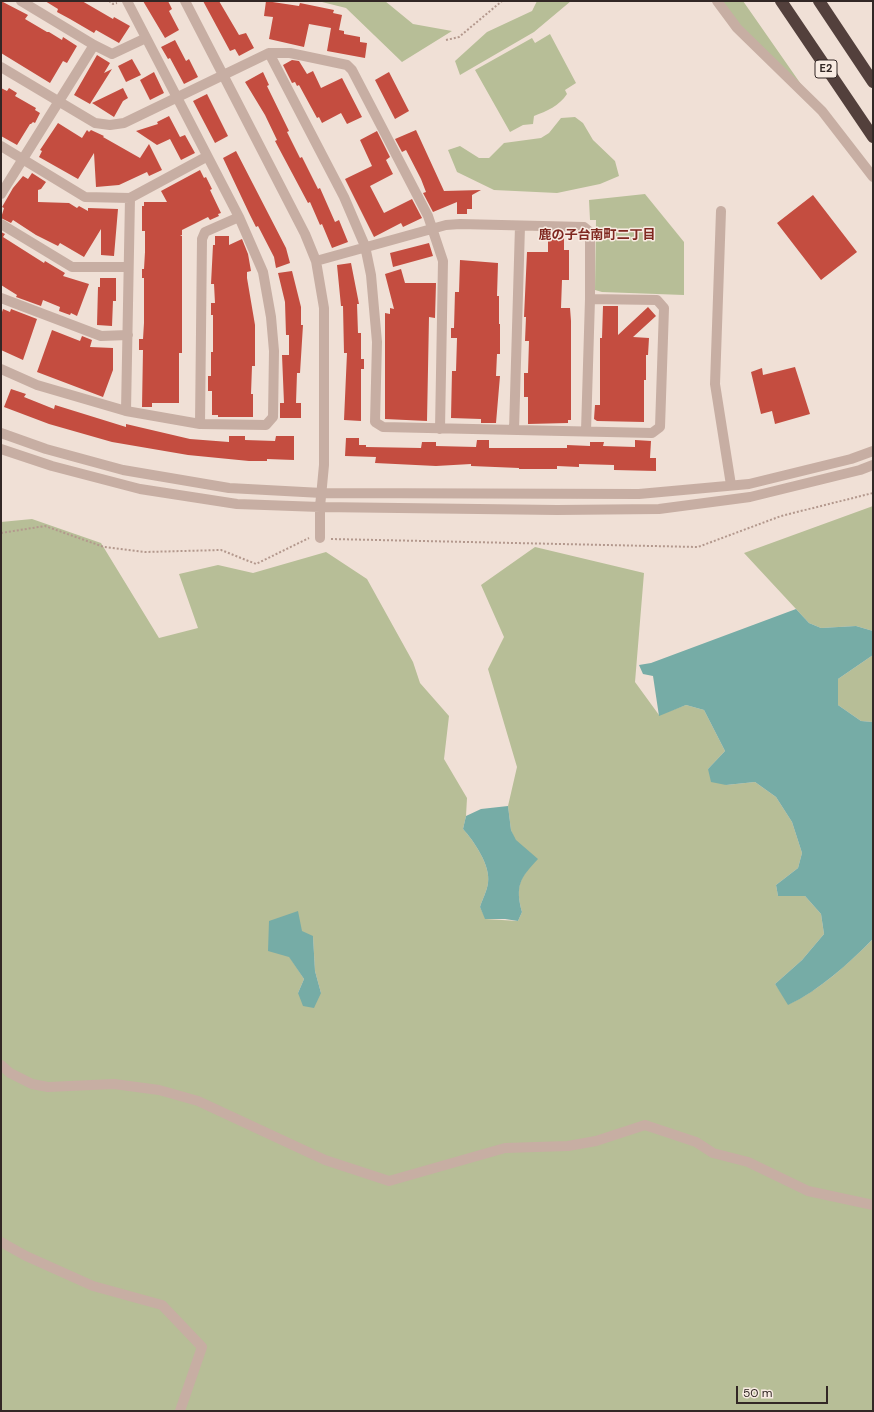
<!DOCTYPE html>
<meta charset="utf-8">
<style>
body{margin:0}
#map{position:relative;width:874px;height:1412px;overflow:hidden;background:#f0e0d6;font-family:"DM Sans",sans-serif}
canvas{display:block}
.frame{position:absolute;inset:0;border:2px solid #322725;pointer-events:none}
.scale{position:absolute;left:736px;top:1386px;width:92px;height:18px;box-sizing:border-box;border:2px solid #322725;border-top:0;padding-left:5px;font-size:12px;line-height:14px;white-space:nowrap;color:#322725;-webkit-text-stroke:3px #f8ebe2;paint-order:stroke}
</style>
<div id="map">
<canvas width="874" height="1412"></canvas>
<div class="frame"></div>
<div class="scale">50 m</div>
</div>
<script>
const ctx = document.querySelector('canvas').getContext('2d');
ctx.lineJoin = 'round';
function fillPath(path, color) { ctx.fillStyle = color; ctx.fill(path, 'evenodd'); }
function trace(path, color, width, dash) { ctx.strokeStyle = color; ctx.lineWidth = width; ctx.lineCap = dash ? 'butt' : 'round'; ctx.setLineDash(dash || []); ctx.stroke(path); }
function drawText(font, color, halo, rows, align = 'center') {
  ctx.font = font + ' "DM Sans","Noto Sans JP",sans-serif'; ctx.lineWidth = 3; ctx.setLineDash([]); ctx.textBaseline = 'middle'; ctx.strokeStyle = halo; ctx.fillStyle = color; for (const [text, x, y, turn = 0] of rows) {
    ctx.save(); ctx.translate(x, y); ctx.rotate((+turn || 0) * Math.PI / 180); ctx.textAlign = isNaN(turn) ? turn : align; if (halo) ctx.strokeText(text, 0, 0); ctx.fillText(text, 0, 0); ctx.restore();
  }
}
fillPath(new Path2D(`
 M318,1h67l28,23 39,7 -50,31 -56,-54z
 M537,1h34l-37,31 -74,43 -5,-14 32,-29 45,-21z
 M721,1h22l69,99 -79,-81z
 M550,34l26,49 -11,7 2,4c-8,12 -20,17 -33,22l-1,8 -10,1 -13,7 -35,-62 57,-32 3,5z
 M575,117l8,6 10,17 22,21 4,15 -19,8 -43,9 -63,-3 -37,-18 -9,-22 12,-4 19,12h10l15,-15 37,-5 8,-5 12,-15z
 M645,194l39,48v53l-82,-3 -7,-2 1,-70h-6l-1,-20z
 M873,506v125l-17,-5 -35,2 -12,-5 -65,-70z
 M32,519l69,24 58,95 39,-10 -19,-54 39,-9 35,8 73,-21 41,27 46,83 7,21 29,33 -5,43 23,39 -1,18 -3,13c11,12 28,37 25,54 -1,8 -6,17 -8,24l6,12 32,2 4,-9c-4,-16 -6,-28 5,-41l-16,-41 -3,-24 9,-39 -29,-98 16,-32 -23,-52 54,-38 109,26 -9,109 24,33 27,-10 18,5 21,41 -17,18 18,16 29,-3 21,15 16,25 10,31 -4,15 -22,17 2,11h27l16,18 3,20 -22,26 -27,24 14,20c31,-14 59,-40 84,-65v472h-872v-889zM313,936l2,35 6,22h-23l6,-14 -15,-23z
 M873,655v67l-12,-1 -23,-16v-26z`), '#b7be97');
fillPath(new Path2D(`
 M796,609l13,14 12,5 35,-2 17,5v24l-35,24v26l23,16 12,1v217c-25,25 -53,51 -85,66l-13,-21 27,-24 22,-26 -3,-20 -16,-18h-27l-2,-11 22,-17 4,-15 -10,-31 -16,-25 -21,-15 -29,3 -15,-3 -3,-13 17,-18 -21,-41 -18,-5 -27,11 -6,-40 -10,-2 -4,-9 12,-2z
 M508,806l3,24 5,10 22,19c-18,19 -23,27 -16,53l-4,9 -13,-2h-20l-5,-12c2,-7 7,-16 8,-24 3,-17 -14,-42 -25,-54l3,-13 15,-7z
 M298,911l4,20 11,5 2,35 6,22 -7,15 -11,-2 -5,-13 6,-14 -15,-22 -21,-6 1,-30z`), '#76aca6');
fillPath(new Path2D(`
 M1,1l27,14 -3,4 22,13h2l13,8 1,-3 14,9 -10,17 -4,-2 -13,22 -49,-30z
 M45,1h37l31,18 1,-2 16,9 -11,17 -23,-13 -2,3 -24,-14 -13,-7 1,-3z
 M143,1h25l4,8 -3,2 10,19 -14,8z
 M203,1h16l20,34 7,-2 8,15 -15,8 -4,-7 -5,2z
 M266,1l33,5 1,-3 34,7 -1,3 9,2 -3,15 5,1v3l16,3v5l7,1 -2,15 -38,-7 4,-23 -22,-4 -5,23 -35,-8 4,-22 -9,-1z
 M175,40l11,21 3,-2 9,18 -14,7 -14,-26 -2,1 -7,-12z
 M97,55l13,8 -6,10 8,-4 -22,35 -16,-9z
 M132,59l9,16 -15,7 -8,-16z
 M292,60l7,1 8,13 6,-3 8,17 21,-10 20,39 -15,7 -6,-11 -19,10 -3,-6 -2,1 -18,-33 -2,1 -2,-4 -3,1 -9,-18z
 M154,72l10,21 -14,7 -10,-20z
 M263,72l6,13 -2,1 22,45 -2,1 13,26 2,-1 16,32 2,-1 15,34 4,-2 9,22 -16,6 -10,-24 -2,1 -10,-23 -2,1 -33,-62 2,-1 -12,-25 -20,-33z
 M389,72l20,39 -14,8 -20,-39z
 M1,88l6,3 2,-3 8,5 -2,3 21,12 -1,2 5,3 -5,10 -2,-1 -2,2h-1l-13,21 -16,-9z
 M123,88l5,10 -5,3 -9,16 -22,-14z
 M207,94l21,42 -13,7 -22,-42z
 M169,116l11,21 5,-2 10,18 -14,7 -11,-21 -13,6 -21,-14 22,-7 -1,-2z
 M58,123l24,15 5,-8 2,2 2,-2 13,6 -1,1 37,21 9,-14 13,26 -13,6 -2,-4 -28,13 -23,2 -2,-34 -16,26 -39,-22 3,-6 -2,-1z
 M416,130l28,61 37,-1 -9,5v14h-5v5h-10v-12l-24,10 -10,-19 3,-1 -5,-13 -15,-29 -4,2 -7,-13z
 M377,131l13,26 -4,3 7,14 -23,12 14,27 28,-14 10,19 -19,9 -2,-4 -27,14 -29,-58 27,-13 -12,-26z
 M236,151l50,97 4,15 -14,5 -2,-11 -16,-31 -2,1 -7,-14 -26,-55z
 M200,170l4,8 2,-1 6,12 -2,1 11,23 -3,1 1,2 -9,4 -2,-3 -26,13v5l-2,1h2v117h-3v50h-27v4h-10l1,-57h-4v-11h4l1,-16v-45h-2v-9h2l1,-17v-21h-3v-25h2v-4h23l-6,-11z
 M32,173l14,9 -5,7 -3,1v12l31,1 8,5 2,-2 9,5v-3l30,1 -4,47 -13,-1v-26l-17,28 -24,-14 -2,3 -22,-11 -23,-15 -2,3 -10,-5 3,-10 -2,-1 11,-19 10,-12 5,3z
 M813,195l44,57 -36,28 -44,-57z
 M1,232l4,2 -2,3 41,26 1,-2 20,12 -2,3 26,8 -12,32 -6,-3 -1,2 -11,-4 1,-4 -17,-7 -2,6 -25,-9 1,-2 -16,-10z
 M548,233h16v17h5v30h-7l-1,28h9l1,13v99h-3v3l-40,1v-27h-4v-24h4l1,-32h-4l1,-24h-2l3,-65h21z
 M215,236h14v9l13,-6 6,15 3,17 -4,1v6l8,47v41h-3l-1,28h2v23h-35v-2h-6v-24h-4v-15h3v-24h2v-37h-2v-12h4l-1,-19h-3l2,-39h2z
 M429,243l4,13 -40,11 -3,-14z
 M460,260l38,3 -1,33h2v28h1v30h-3l-1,22h4l-4,47h-15v-4l-30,-1 1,-47h4l1,-33h-6v-10h3l1,-36h4z
 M351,263l8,41h-2l1,29h3v26h3v10h-3v52l-17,-1 3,-67h-3l-1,-47h-2l-4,-41z
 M401,269l4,14h31l-1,35 -6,-1 -2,104 -42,-2v-106l5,1v-6l4,1 -9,-35z
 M292,271l9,36v18h2l-3,48h-3l-1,30h5v15h-21v-15h4l-2,-48h7v-20h-3l-1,-33 -7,-29z
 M100,278h16v23h-3l-1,25 -15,-1 1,-38h2z
 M603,306h15v29l30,-28 8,9 -23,21 16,1 -1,17h-2v25h-2v42l-47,-1 -3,-2 1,-14h5v-67h2z
 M3,309l7,3 1,-3 26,10 -14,41 -22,-10v-35z
 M52,330l28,11 2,-5 10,4 -2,7 23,1v22l-10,27 -66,-25z
 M795,367l15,47 -35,10 -3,-13 -11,3 -10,-42 11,-4 1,7z
 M11,389l15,5 -2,3 30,12 1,-4 71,22v-3l64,15 39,3v-6h16v4l30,1 1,-5h18v24l-27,-1v2h-18l-61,-6 -76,-13 -63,-18 -45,-17z
 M346,438h13v7h7v2l55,1 1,-6h14v4l40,1 1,-7h12v8h78v-3l23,1v-4h14l-1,4 32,1v-7l16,1 -1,17h6v13l-42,-1v-5l-35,-1v3l-22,-1v3h-38v-1l-48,-2v-2l-35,2 -61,-3 1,-6 -31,-1z`), '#c44d40');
trace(new Path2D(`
 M109,1l4,3 4,-1
 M446,40l13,-3 43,-36
 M1,533l44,-7 59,21 41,5 76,-2 35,14 53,-26
 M331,539l367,8 83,-31 92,-23`), '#b3988d', 2, [2, 2]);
trace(new Path2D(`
 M21,1l73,44 18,9 34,-16
 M185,1l120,233 11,27 8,47v157l-4,42v31
 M717,1l20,27 85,83 51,66
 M269,53l75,144 21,49 6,29 6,67 -2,80 8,5 269,6 8,-6 4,-119 -7,-8 -67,-1
 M1,67l94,56 15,2 14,-2 145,-70h21l57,12 5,5 76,146 15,45 -3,168
 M1,146l84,51 45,1 76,-41
 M1,194l93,-149
 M721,211l-6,173 16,101
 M1,224l71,43h56
 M316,261l130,-36 14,-1 124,3 6,5v67l-4,132
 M1,298l100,38 27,-1
 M1,369l36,16 89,26 74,13 66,1 7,-8 1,-66 -3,-34 -8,-45 -24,-55 -112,-216
 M126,411l4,-213
 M200,424l2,-185 3,-7 34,-15
 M514,430l6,-204
 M1,433l45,16 77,21 106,18 93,5 317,1 110,-10 102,-25 22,-8
 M1,449l51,17 88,23 97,15 83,3 237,3 102,-1 91,-12 110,-27 13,-5
 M1,1065l9,8 22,11 16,3 66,-3 45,6 39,11 127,59 64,21 116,-33 63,-2 28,-5 49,-16 51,17 17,11 35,9 60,29 65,14
 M1,1242l25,14 67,30 69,19 40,42 -22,64`), '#c7aea3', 10);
trace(new Path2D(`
 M781,1l92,136
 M819,1l54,81`), '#53403c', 12);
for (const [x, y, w] of [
 [826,69,22]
]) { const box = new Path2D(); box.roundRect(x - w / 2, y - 9, w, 18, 3); ctx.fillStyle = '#f8ebe2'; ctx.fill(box); trace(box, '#322725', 1); }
drawText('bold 11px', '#322725', null, [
 ["E2",826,69]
]);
drawText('bold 13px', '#7f2820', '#f8ebe2', [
 ["鹿の子台南町二丁目",597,236]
]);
</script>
